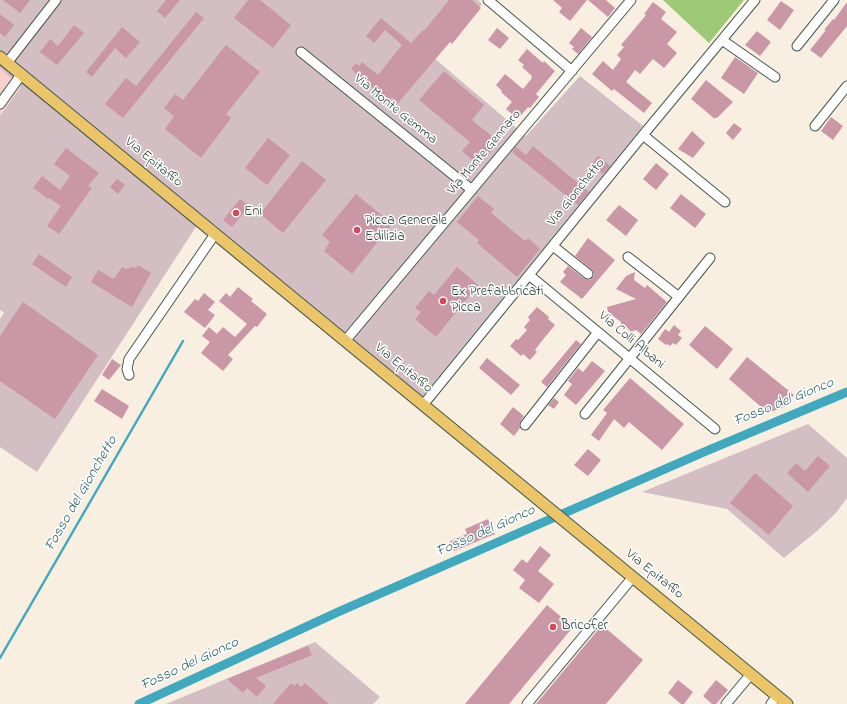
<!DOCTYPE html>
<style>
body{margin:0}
canvas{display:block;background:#f9efe1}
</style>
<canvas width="847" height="704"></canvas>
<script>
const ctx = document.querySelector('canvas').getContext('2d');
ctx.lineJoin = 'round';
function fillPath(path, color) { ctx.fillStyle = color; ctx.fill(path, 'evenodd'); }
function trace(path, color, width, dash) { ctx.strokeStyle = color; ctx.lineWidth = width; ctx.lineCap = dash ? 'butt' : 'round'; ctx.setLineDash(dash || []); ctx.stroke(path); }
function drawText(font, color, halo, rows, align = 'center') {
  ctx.font = font + ' "Indie Flower",sans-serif'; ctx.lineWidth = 3; ctx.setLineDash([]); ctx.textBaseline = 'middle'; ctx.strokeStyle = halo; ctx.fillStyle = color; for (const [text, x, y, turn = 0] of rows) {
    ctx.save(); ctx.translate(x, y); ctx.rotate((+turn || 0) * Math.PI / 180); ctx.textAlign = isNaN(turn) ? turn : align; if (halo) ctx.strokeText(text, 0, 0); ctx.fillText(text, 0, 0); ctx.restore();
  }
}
fillPath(new Path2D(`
 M0,68l22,19 -22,29z`), '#f7d0cc');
fillPath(new Path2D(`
 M0,0h478l4,4 -48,54 92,78 54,-60 63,50 -221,271 -219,-181 -166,256 -37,-25v-128l4,-6 -4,-3v-194l21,-29 -21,-19z
 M808,424l39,34v40l-12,16 -18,17 -33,27 -57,-49 -85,-17z
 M315,642l65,55 -7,7h-207z`), '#d2bec3');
fillPath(new Path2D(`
 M663,0h81l-35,43z`), '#9dc875');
trace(new Path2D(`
 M0,658l183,-317`), '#40a9c0', 2.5);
trace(new Path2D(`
 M139,704l199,-92 366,-160 143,-60`), '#40a9c0', 9);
fillPath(new Path2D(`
 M3,0h27l-10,13z
 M166,0h14l-15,18 -8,-7z
 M248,0h12l31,25 -18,23 -39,-30z
 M449,0h23l9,8 -29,36 -2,-2 -52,61 -6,-6 -4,5 -37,-33 5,-6 3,3 3,-4 16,13 24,-30 -17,-15 -11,13 -8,-7 15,-18 30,25 12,-13 1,1z
 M553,0h34l-17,21 -11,-9 3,-4z
 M588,0h18l9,8 -7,9z
 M781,1l13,9 -14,20 -13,-10z
 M653,2l13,10 -5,7 16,13 -10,12 10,9 -13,15 -11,-9 -13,15 -5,-4 -9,12 26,21 -8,10 -30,-24 -2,2 -20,-17 11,-13 10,9 8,-11 -4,-4 7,-8 -3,-2 25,-30 -2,-1z
 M847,2v24l-26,32 -11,-8 16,-20h-2l9,-11 1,1z
 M196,12l8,6 -81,100 -18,-14 21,-26 10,8z
 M0,14l14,11 -9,12 -5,-4z
 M74,25l10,8 -27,32 -17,-13 10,-13 8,7z
 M122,27l18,15 -14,16 -11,-10 -23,29 -6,-5z
 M497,28l12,10 -9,11 -12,-9z
 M581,28l11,9 -14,17 -6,-5 2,-2 -5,-4z
 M757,31l14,11 -11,14 -15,-11z
 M226,45l34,27 -34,42 5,4 -30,40 -36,-29 9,-13 -10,-8 11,-14 8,6z
 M527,49l16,14 1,-2 11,10 -19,23 3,3 -9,11 -2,-1 -10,12 -12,-10 6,-7 -11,-10 1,-1 -6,-6 9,-11 18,15 9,-11 -1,-1 1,-1 -10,-9 2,-2 -6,-5z
 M735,57l23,16 -14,21 -23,-16z
 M444,71l40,34 -12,15 27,22 -20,24 -17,-15 8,-9 -51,-42z
 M706,80l27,22 -16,16 -1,-1 -1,2 -24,-20z
 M831,117l12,9 -10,14 -12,-9z
 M734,123l8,6 -9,11 -7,-7z
 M692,131l13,12 -12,15 -15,-9z
 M268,138l22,17 -23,30 -22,-17z
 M533,146l56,46 -11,13 -66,-53 4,-5 10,8z
 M66,148l33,25 -11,13 4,2 -33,46 -12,-8 14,-20 -12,-8 -1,1 -15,-11 9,-12 18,14 10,-14 -16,-12z
 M598,156l12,10 -7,8 -11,-10z
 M302,161l24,19 -43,53 -23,-19z
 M656,163l13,11 -13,16 -13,-11z
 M117,179l8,6 -7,9 -8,-7z
 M356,194l36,30 -40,50 -28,-23 6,-9 -8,-7z
 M681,194l25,20 -11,14 -25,-20z
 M478,196l16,13 -3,4 34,28 3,-3 12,11 -23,28 -40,-34 2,-3 -22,-18z
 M240,199l9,7 -17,21 -9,-7z
 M619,205l19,15 -12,16 -20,-16z
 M588,238l27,22 -33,39 -22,-17 6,-7 -3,-3 5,-6 17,13 5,1 3,-3 1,-2 -2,-5 -17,-14z
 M39,254l33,23 -6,10 -34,-23z
 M138,265l13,8 -19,34 -41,-25 7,-12 16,9 8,-12 4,2 7,-2 3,1z
 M457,267l21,18 -42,52 -21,-18 6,-7 -6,-4 14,-17 5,4z
 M635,272l-1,8 11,8 2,-3 20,17 -26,32 -5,-4 -5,2 -6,-7h-4v-3l-13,-10 -1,-5 29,-8 -20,-10 10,-13z
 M238,287l15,12 -2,2 16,13 -10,13 -2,-1 -27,29 5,4 -10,12 -22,-18 9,-11 -8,-6 7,-9 8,7 6,-7 12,10 12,-13 -28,-23 7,-8 4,4z
 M204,293l11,9 -7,8 7,5 -10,13 -21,-16 11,-13 3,2z
 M23,302l75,53 -43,64 -55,-38v-45z
 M537,307l12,10 -1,2 7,6 -14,17 -6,8 2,2 -7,8 -7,-6 -2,2 -11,-10 6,-7 2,1 9,-10 -3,-3 6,-7 -2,-3z
 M674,325l7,6 -3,4 4,3 -6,7 -3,-2 -3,3 -3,-2 -1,1 -8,-6 7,-10 4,3z
 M705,326l28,23 -16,20 -28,-24z
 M576,340l5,4 -34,43 -6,-5z
 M747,357l47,38 -8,11 -18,7 -39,-34z
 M487,358l33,27 -9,10 -32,-27z
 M112,359l9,6 -12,15 -7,-5z
 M592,361l13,10 -29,34 -12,-10 8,-11 -4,-3 10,-13 5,4z
 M630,378l54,46 -22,26 -33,-28 -5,6 -10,-9 -15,22 -8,-6 16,-22 -4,-3z
 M102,389l27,17 -7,13 -28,-18z
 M554,398l5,4 -5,7 -6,-4z
 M513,407l11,9 -5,8 1,4 -6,8 -14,-12z
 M588,449l13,11 -13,16 -14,-11z
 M818,456l12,10 -22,26 -21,-19 9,-10 9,8z
 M755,473l38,33 -24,29 -39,-32z
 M488,519l7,15 -41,17 -4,-10 17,-7 -2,-5z
 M540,546l11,9 -13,16 16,13 -15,19 -20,-15 6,-8 -12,-10 9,-11 5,4z
 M547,605l26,22 -64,77h-44z
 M602,625l41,35 -37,44h-70z
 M308,646l4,9 -56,23 10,8 -9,11 -10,-9 -4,5 -16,-14z
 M678,680l15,12 -9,12h-3l-13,-11z
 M716,680l12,10 -12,14h-4l-9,-8z
 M291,683l4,3 2,-3 4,4 4,-4 24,21h-56z`), '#ca97a6');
const minor = new Path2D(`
 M488,0l84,71
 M722,40l53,37
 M797,46l37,-46
 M301,52l171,138
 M7,63l49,-63
 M0,104l21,-29
 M815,126l32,-40
 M643,135l82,67
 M553,246l35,28
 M628,257l51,40
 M529,275l186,154
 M345,341l286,-341
 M129,375l-2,-6 2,-10 86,-125
 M423,405l220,-270 112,-135
 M585,414l125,-156
 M525,425l73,-93
 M527,704l106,-127
 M726,704l25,-30
 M771,704l6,-8`);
const major = new Path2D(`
 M0,57l787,647`);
trace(minor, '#40584e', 11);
trace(major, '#40584e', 13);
trace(minor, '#fff', 9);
trace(major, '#edc569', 11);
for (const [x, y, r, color] of [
 [236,213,4,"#d1495b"],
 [357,230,4,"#d1495b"],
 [443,301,4,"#d1495b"],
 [553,627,4,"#d1495b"]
]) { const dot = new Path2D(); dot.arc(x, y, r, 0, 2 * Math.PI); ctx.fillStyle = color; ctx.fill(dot); trace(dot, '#fff', 1.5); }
drawText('14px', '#1f3d34', '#fff', [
 ["Via Monte Gemma",395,110,39],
 ["Via Monte Gennaro",485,153,-50],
 ["Via Epitaffio",153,163,39],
 ["Via Gionchetto",577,193,-51],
 ["Via Colli Albani",631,341,40],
 ["Via Epitaffio",403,369,39],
 ["Via Epitaffio",654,575,39]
]);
drawText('14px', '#1f3d34', '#fff', [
 ["Eni",244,213],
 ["Picca Generale",365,222],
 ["Edilizia",365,238],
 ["Ex Prefabbricati",451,293],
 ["Picca",451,309],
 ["Bricofer",561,627]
], 'left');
drawText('italic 15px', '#2b6365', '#fff', [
 ["Fosso del Gionco",784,403,-22],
 ["Fosso del Gionchetto",82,494,-60],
 ["Fosso del Gionco",486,532,-24],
 ["Fosso del Gionco",190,665,-25]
]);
</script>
